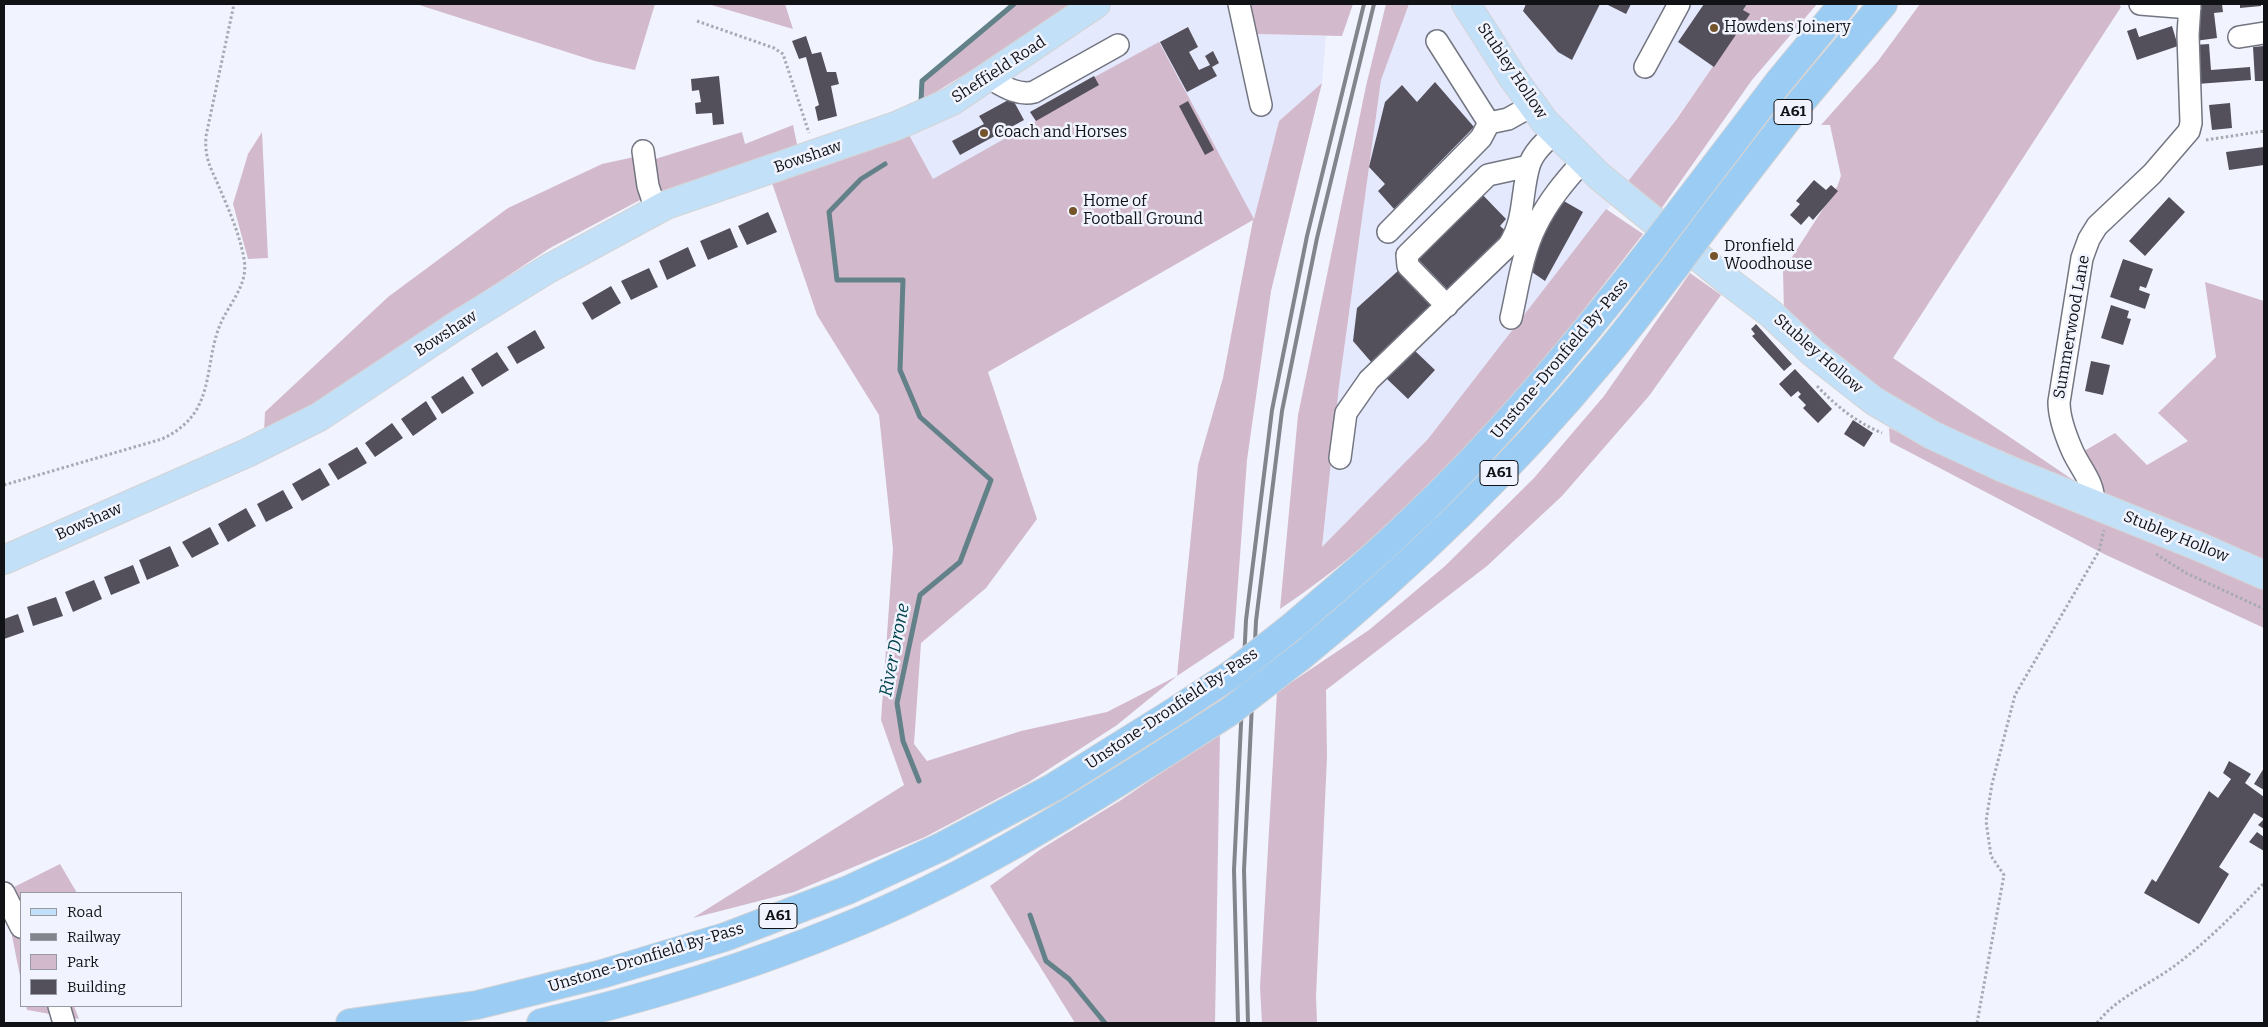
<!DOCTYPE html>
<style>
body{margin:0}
#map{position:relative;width:2268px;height:1027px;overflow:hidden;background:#f1f4fe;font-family:Bitter,serif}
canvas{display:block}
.frame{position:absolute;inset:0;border:5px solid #111216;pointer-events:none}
.legend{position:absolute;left:20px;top:892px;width:162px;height:115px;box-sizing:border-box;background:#f1f4fe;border:1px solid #979aa1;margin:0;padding:6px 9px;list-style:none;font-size:15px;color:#111216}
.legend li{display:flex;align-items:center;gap:10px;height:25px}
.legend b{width:25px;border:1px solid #979aa1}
</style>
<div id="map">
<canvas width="2268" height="1027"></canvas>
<div class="frame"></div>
<ul class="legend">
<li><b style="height:6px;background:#c2e0f8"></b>Road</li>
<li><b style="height:6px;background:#83858c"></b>Railway</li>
<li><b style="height:14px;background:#d3b9cc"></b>Park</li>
<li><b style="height:14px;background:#54505b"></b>Building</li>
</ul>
</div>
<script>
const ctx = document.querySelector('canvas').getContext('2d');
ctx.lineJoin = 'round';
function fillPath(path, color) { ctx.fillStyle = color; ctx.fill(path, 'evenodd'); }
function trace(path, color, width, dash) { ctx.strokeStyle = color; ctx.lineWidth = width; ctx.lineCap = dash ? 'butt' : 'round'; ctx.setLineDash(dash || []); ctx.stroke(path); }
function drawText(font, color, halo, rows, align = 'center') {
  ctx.font = font + ' Bitter,serif'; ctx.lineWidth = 5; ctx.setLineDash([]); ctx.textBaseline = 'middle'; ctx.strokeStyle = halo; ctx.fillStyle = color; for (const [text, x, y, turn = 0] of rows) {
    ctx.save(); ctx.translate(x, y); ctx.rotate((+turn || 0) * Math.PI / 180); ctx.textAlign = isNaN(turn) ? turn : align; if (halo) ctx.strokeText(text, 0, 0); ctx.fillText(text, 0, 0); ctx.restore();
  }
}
fillPath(new Path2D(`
 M1080,4h155l22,30 69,2 -4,47 -43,38 -25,99 -321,-41 -25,-46 13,-32z
 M1409,4h338l-4,6 7,4 -99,140 -223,285 -106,109 17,-162 42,-306z`), '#e4e9fe');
fillPath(new Path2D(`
 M416,4h239l-20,66 -40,-9z
 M708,4h77l8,25z
 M1011,4h69l-159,97 1,-20z
 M1249,4h104l-11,32 -85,-2 -9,-12z
 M1386,4h23l-28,76 -42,306 -17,161 106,-108 178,-230 37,25c-106,137 -217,278 -363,375l18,-194 68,-329z
 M1747,4h70l-65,76 -91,129 -35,-25 50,-64 73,-106 -6,-4z
 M1920,4h199l2,3 -228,351 186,126 -179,-77 -116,-95 -1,-41 54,-84 4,-11 -11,-51h-9l57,-64z
 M1159,42l95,177 25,-98 43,-38 -51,208 -24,169 -13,178 -57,38 -60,49 -88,57 -104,55 -131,55 -101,26 211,-133 -23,-65 12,-171 -14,-134 -62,-100 -45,-132 136,-50 25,46 103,-58 -6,-9zM1253,220l-30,158 -25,87 -21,211 -70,36 -86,19 -94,30 -13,-17 7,-101 65,-55 51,-69 -49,-147z
 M793,125l5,24 -158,51 -90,48 -243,161 -43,22 1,-19 123,-115 120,-89 94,-44 32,-7 2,8 106,-33 3,12z
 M262,132l6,126 -20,1 -15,-55 15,-50z
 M1690,273l31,22 -72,101 -87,100 -75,70 -161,124 1,67 -11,239 1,27h-55l-2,-36 17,-295 92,-62 76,-64 89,-88 70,-82z
 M2205,282l59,19v269l-147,-64 -18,-19 -20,-33 36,-21 32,32 41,-24 -30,-28 58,-56z
 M1889,428l348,148 27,14v38l-160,-74 -214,-112z
 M1220,733l-5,290h-140l-85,-137 51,-37 80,-49z
 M60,864l17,29h-56v88l-9,-45 -4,-46z
 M26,1006h48l5,13 -52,-9z`), '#d3b9cc');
trace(new Path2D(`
 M921,101l1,-20 92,-77
 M885,164l-24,15 -32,33 8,68h66l-3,90 20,47 71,63 -31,82 -40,33 -23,108 6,38 16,40
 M1030,915l16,46 23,18 36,44`), '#638188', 5);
fillPath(new Path2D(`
 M1526,4h74l-28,56 -14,-8 -35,-41z
 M1606,4h25l-5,10z
 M1704,4h43l-4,6 7,4 -36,53 -36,-25z
 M2197,4h25l1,8 -9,1 3,25 -22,3 -2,-11 7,-1z
 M2240,4h21v2l-21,2z
 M2172,26l6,20 -41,14 -10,-29 9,-3 3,9z
 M1188,27l10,20 -9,5 10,18 11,-5 -5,-9 8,-5 6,12 -7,4 5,9 -30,16 -27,-50z
 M806,36l6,18 9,-2 6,20h9l3,12 -8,2 6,30 -19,5 -3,-14 4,-2 -13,-48 -7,2 -7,-18z
 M2209,44l2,26 39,-3 1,13 -54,4 -3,-39z
 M2264,46v35h-9l-2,-34z
 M719,76l5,48 -11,1 -1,-12 -16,1 -1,-11 6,-1 -2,-12 -7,1 -1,-12z
 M1094,76l5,9 -63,36 -6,-9z
 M1435,82l39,45 -80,82 -16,-18 7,-7 -16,-17 16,-65 17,-17 15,17z
 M1012,98l12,22 -64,35 -8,-14 32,-17 -5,-8z
 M1188,101l26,49 -9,5 -26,-49z
 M2230,103l2,25 -20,2 -3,-25z
 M2264,147v18l-35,5 -3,-18z
 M1814,180l12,10 5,-5 7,6 -25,29 -4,-4 -8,9 -11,-10 10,-11 -4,-3z
 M1477,189l29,30 -6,7 7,6 -59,58 -36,-37z
 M2169,197l16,15 -40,44 -16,-15z
 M1562,200l21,12 -38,69 -16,-11 3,-19z
 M768,212l9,20 -30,13 -9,-19z
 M730,228l8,19 -30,13 -8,-19z
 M688,247l8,19 -29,14 -8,-19z
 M2123,259l30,10 -7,19 -6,-2 -1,4 11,4 -5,15 -35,-12z
 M649,268l9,19 -27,13 -10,-19z
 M1399,270l34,38 -61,55 -19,-22 4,-33z
 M611,286l10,17 -29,17 -10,-17z
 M2111,305l18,6 -2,7 4,1 -8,26 -22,-7z
 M1756,324l36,40 -8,7 -32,-35 3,-2 -4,-5z
 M535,330l10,18 -28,16 -10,-17z
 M1413,349l22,21 -27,29 -22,-21z
 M497,352l12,18 -27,17 -11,-18z
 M2091,361l19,4 -7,30 -18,-4z
 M1795,369l37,40 -14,14 -15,-15 3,-3 -8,-8 3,-3 -3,-3 -7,6 -12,-13z
 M463,376l11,17 -32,21 -11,-17z
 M426,401l11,18 -24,17 -12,-17z
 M1853,420l20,13 -9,14 -20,-13z
 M392,423l11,15 -28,19 -10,-14z
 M357,447l10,16 -29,17 -10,-16z
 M320,468l10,17 -28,16 -10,-17z
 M283,490l10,18 -27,14 -9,-18z
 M246,508l10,18 -28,16 -10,-18z
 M210,527l9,17 -27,14 -10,-16z
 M170,546l9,20 -32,14 -8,-20z
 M133,565l7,18 -29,12 -7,-18z
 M94,580l8,19 -29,13 -8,-20z
 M56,597l7,19 -30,10 -6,-19z
 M18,614l6,18 -20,7v-20z
 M2229,761l22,13 -6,9 19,14v32l-6,-4 6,-6 -10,-6 -35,54 10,7 -30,50 -55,-31 8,-14 4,3 53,-91 9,7 13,-19 -8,-6z
 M2264,768v22l-10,-6z
 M2257,832l7,5v14l-15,-9z`), '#54505b');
const minor = new Path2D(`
 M1239,4l22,101
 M2140,4l50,4
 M2239,37l25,-4
 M1437,41l52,82
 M1645,67l34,-63
 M989,78c14,8 28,18 45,14l84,-47
 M643,151l5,35 8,24
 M1388,232l93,-94 8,-15 19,-4 25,-14
 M1447,306l-39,-40 -1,-11 81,-80 41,-9
 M1511,318c7,-30 11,-64 25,-92 12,-25 29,-45 47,-65
 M1340,458l6,-45 23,-33 140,-135c16,-25 12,-52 20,-79 4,-14 16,-24 26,-33
 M2093,503c3,-19 -14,-36 -21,-53 -7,-16 -13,-32 -13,-48l23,-144 7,-19 8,-13 55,-52 37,-43 2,-8 -3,-88 2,-31
 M4,893l17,34
 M59,1006l5,17`);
const major = new Path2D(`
 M1466,4l47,74 32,44 54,54 129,105 42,32 43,40 61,48 58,34 69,32 199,80 64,28
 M4,560l243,-107 72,-36 140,-93 89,-55 118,-64 230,-79 56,-25 144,-97`);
const highway = new Path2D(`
 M1682,209l96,-126 65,-79
 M1707,224l93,-121 83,-99
 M1293,626c37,-32 76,-64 111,-98 92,-86 172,-183 249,-281
 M1300,657c108,-88 213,-190 302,-297 26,-30 49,-62 73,-93
 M350,1023l127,-18 125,-31 123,-37 123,-47 93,-43 113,-60 117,-73
 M541,1023c102,-24 205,-55 302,-95 115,-46 221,-111 325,-177`);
trace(minor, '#737681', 24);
trace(major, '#d4d4d5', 30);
trace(highway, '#d4d4d5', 30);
trace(new Path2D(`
 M697,21l77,27 9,6 26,79
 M2206,140l58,-9
 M1817,386c19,20 39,36 65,47
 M4,485l158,-46c15,-7 28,-17 36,-32 13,-25 11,-56 22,-82 9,-22 29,-40 24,-66 -4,-23 -13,-44 -22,-65 -9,-23 -18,-33 -16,-58l28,-132
 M2156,554l30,19 78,36
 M1977,1023l27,-148 -13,-19 -5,-35 6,-37 23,-89 84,-144 5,-21
 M2097,1023c20,-26 54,-39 80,-59 32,-24 59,-52 87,-81`), '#a8aab2', 3, [2.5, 2.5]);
trace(minor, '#fff', 21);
trace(major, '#c2e0f8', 28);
trace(highway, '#9accf4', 28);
trace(new Path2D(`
 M1238,1023l-4,-153 12,-250 26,-210 35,-174 57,-232
 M1248,1023l-4,-153 12,-249 26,-210 35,-173 57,-234`), '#83858c', 4);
const highwayBridge = new Path2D(`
 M1653,247l29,-38
 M1675,267l32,-43
 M1171,714l61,-40 61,-48
 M1168,751l61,-39 71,-55`);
trace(highwayBridge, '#d4d4d5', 30, []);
trace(highwayBridge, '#9accf4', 28);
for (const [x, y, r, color] of [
 [1714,28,5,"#75532b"],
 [984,133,5,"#75532b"],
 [1073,211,5,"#75532b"],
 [1714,256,5,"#75532b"]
]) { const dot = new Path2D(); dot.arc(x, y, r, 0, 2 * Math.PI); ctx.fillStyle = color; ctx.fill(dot); trace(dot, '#f1f4fe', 2); }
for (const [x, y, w] of [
 [1793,112,38],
 [1499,473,38],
 [778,916,38]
]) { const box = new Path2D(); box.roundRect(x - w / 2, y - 12.5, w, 25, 4); ctx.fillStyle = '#f1f4fe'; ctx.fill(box); trace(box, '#111216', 1); }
drawText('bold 15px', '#111216', null, [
 ["A61",1793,112],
 ["A61",1499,473],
 ["A61",778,916]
]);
drawText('16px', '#111216', '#f1f4fe', [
 ["Howdens Joinery",1724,28],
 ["Coach and Horses",994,133],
 ["Home of",1083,202],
 ["Football Ground",1083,220],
 ["Dronfield",1724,247],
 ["Woodhouse",1724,265]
], 'left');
drawText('16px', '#111216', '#f1f4fe', [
 ["Sheffield Road",999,70,-33],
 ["Stubley Hollow",1512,71,56],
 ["Bowshaw",808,157,-19],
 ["Summerwood Lane",2072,327,-80],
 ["Bowshaw",446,334,-33],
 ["Stubley Hollow",1818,354,41],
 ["Unstone-Dronfield By-Pass",1560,359,-50],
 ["Bowshaw",89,522,-24],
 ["Stubley Hollow",2176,537,22],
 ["Unstone-Dronfield By-Pass",1172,709,-34],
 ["Unstone-Dronfield By-Pass",646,958,-17]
]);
drawText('italic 18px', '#00434d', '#f1f4fe', [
 ["River Drone",895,650,-79]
]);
</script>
